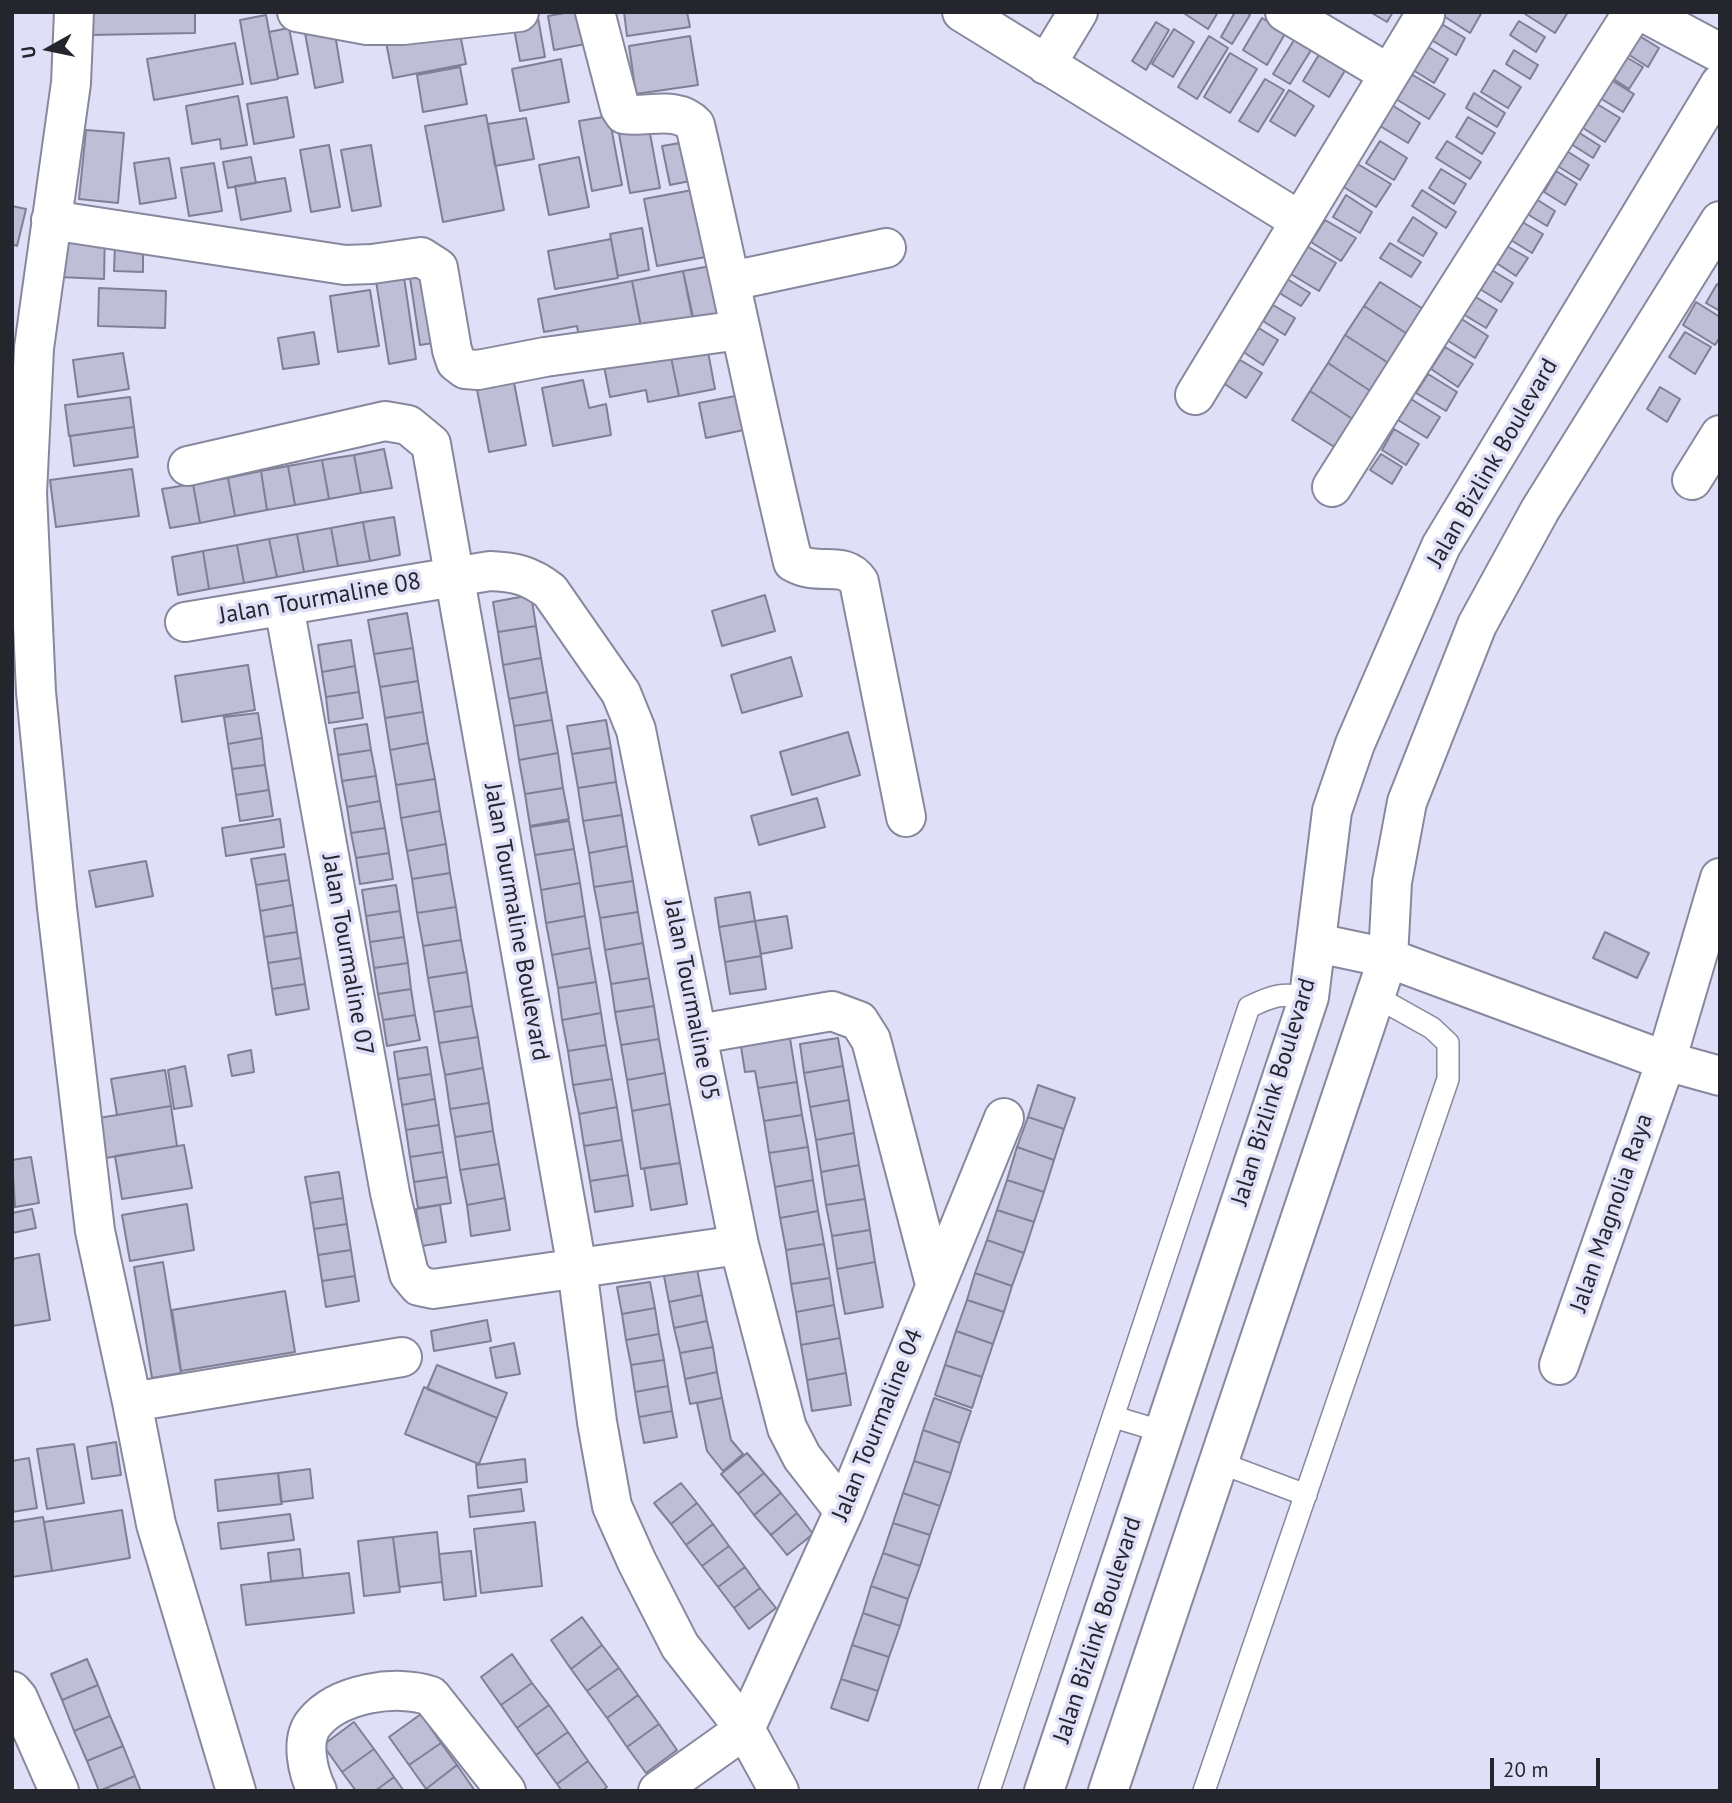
<!DOCTYPE html>
<style>
body{margin:0}
#map{position:relative;width:1732px;height:1803px;overflow:hidden;background:#dfdff7;font-family:"PT Sans",sans-serif}
canvas{display:block}
.frame{position:absolute;inset:0;border:14px solid #25252e;pointer-events:none}
.north{position:absolute;left:14px;top:14px;width:70px;height:70px;-webkit-text-stroke:5px #dfdff7;paint-order:stroke;rotate:261deg;font-size:19px;font-weight:700;line-height:28px;text-align:center;color:#25252e}
.north::after{content:'';display:block;margin:auto;width:24px;height:32px;background:#25252e;clip-path:polygon(50% 0,100% 100%,50% 72%,0 100%)}
.scale{position:absolute;left:1490px;top:1758px;width:110px;height:32px;box-sizing:border-box;border:4px solid #25252e;border-top:0;padding-left:9px;font-size:21px;line-height:24px;white-space:nowrap;color:#25252e;-webkit-text-stroke:5px #dfdff7;paint-order:stroke}
</style>
<div id="map">
<canvas width="1732" height="1803"></canvas>
<div class="frame"></div>
<div class="north">U</div>
<div class="scale">20 m</div>
</div>
<script>
const ctx = document.querySelector('canvas').getContext('2d');
ctx.lineJoin = 'round';
function fillPath(path, color) { ctx.fillStyle = color; ctx.fill(path, 'evenodd'); }
function trace(path, color, width, dash) { ctx.strokeStyle = color; ctx.lineWidth = width; ctx.lineCap = dash ? 'butt' : 'round'; ctx.setLineDash(dash || []); ctx.stroke(path); }
function drawText(font, color, halo, rows, align = 'center') {
  ctx.font = font + ' "PT Sans",sans-serif'; ctx.lineWidth = 7; ctx.setLineDash([]); ctx.textBaseline = 'middle'; ctx.strokeStyle = halo; ctx.fillStyle = color; for (const [text, x, y, turn = 0] of rows) {
    ctx.save(); ctx.translate(x, y); ctx.rotate((+turn || 0) * Math.PI / 180); ctx.textAlign = isNaN(turn) ? turn : align; if (halo) ctx.strokeText(text, 0, 0); ctx.fillText(text, 0, 0); ctx.restore();
  }
}
const building = new Path2D(`
 M90,12h105v21l-105,2z
 M570,12h20l6,30 -42,8 -6,-34z
 M624,12h63l3,15 -63,9z
 M1182,12h36l-10,17z
 M1235,12h11l4,3 -18,29 -11,-7z
 M1370,12h23l-6,10z
 M1443,12h39l-12,21 -28,-18z
 M1526,12h42l-13,21 -30,-19z
 M266,15l12,64 -27,5 -11,-64z
 M538,18l7,39 -25,4 -7,-38z
 M1262,18l24,14 -19,33 -24,-15z
 M1519,21l26,16 -9,15 -26,-17z
 M1156,22l13,8 -23,40 -14,-9z
 M1440,23l25,15 -9,17 -26,-16z
 M458,24l8,40 -73,14 -8,-41z
 M289,28l9,46 -20,4 -9,-46z
 M334,28l9,54 -28,6 -10,-55z
 M1174,29l20,13 -21,35 -21,-13z
 M1638,35l21,13 -11,19 -22,-14z
 M690,36l8,49 -62,9 -7,-48z
 M1209,36l19,12 -31,51 -19,-12z
 M1296,37l17,10 -23,37 -17,-10z
 M235,43l8,41 -89,16 -7,-41z
 M1428,47l20,12 -14,24 -21,-13z
 M1323,48l26,16 -20,33 -26,-16z
 M1514,50l24,15 -8,14 -24,-15z
 M1230,53l27,16 -27,44 -26,-16z
 M1621,54l22,13 -14,22 -22,-14z
 M561,59l8,43 -49,9 -8,-42z
 M460,67l7,37 -44,8 -6,-37z
 M1494,70l27,17 -13,21 -27,-16z
 M1411,74l34,20 -16,25 -33,-20z
 M1606,77l28,17 -11,18 -28,-17z
 M1265,79l19,11 -26,42 -19,-11z
 M1289,90l25,16 -19,30 -25,-15z
 M1474,93l31,20 -8,14 -31,-19z
 M238,96l9,49 -26,4 -1,-10 -28,5 -6,-38z
 M287,97l7,40 -40,7 -7,-40z
 M1597,104l23,14 -15,24 -22,-14z
 M1392,105l28,18 -12,20 -28,-17z
 M486,115l18,95 -61,12 -18,-96z
 M609,116l13,69 -30,6 -13,-70z
 M1468,117l27,16 -13,21 -26,-17z
 M526,118l8,41 -39,7 -7,-42z
 M649,128l11,60 -30,5 -11,-59z
 M86,130l38,3 -6,70 -39,-4z
 M1578,132l22,14 -7,12 -22,-14z
 M698,140l7,38 -35,7 -8,-39z
 M1380,141l27,17 -13,22 -28,-17z
 M1447,141l34,21 -11,17 -34,-21z
 M329,145l11,62 -29,5 -11,-62z
 M371,145l10,61 -29,5 -11,-61z
 M1565,150l24,15 -9,15 -24,-15z
 M251,157l5,26 -28,5 -5,-26z
 M579,157l10,50 -40,8 -10,-50z
 M169,158l7,40 -36,6 -6,-41z
 M214,163l8,48 -33,5 -8,-48z
 M1356,163l35,21 -15,23 -34,-21z
 M1441,169l25,15 -12,20 -25,-16z
 M1556,171l21,13 -12,21 -21,-13z
 M285,178l6,33 -50,9 -6,-34z
 M703,188l13,67 -59,11 -13,-67z
 M1422,190l34,22 -10,16 -34,-22z
 M1346,195l26,17 -12,21 -27,-16z
 M1533,197l22,14 -8,15 -23,-14z
 M12,206l14,3 -9,37 -5,-2z
 M1413,217l24,16 -14,23 -25,-15z
 M1517,219l26,15 -11,19 -26,-16z
 M1325,220l31,18 -15,23 -30,-19z
 M642,228l7,42 -31,6 -8,-42z
 M60,230l45,1 -1,48 -45,-2z
 M611,239l7,39 -63,11 -7,-38z
 M1390,243l31,19 -10,15 -31,-19z
 M115,245l28,1v26l-29,-1z
 M1305,245l31,18 -17,28 -30,-18z
 M1505,245l23,13 -12,18 -21,-14z
 M722,264l9,50 -38,7 -10,-50z
 M1487,267l26,16 -12,19 -26,-16z
 M683,271l10,46 -52,10 -9,-46z
 M437,274l10,67 -27,4 -10,-67z
 M1279,274l31,19 -9,13 -30,-18z
 M404,277l12,82 -27,5 -13,-83z
 M632,281l9,45 -62,11 -2,-11 -33,6 -6,-33z
 M1380,282l48,30 -16,25 -48,-31z
 M1717,284l3,2v25l-14,-8z
 M99,288l67,3 -1,37 -67,-2z
 M370,290l9,56 -41,6 -8,-56z
 M1474,296l23,14 -11,18 -23,-14z
 M1696,302l24,15v20l-5,8 -32,-20z
 M1273,305l22,13 -10,17 -22,-14z
 M1364,306l48,31 -19,29 -48,-31z
 M1460,318l28,18 -13,22 -28,-18z
 M1257,327l21,13 -15,25 -21,-14z
 M314,332l5,32 -36,5 -5,-31z
 M1685,332l26,15 -16,27 -26,-17z
 M1345,335l48,31 -18,28 -47,-31z
 M705,336l10,53 -36,7 -11,-53z
 M668,343l11,53 -31,6 -2,-12 -36,7 -8,-41z
 M1445,347l28,17 -15,23 -27,-18z
 M123,353l6,36 -51,8 -5,-37z
 M1235,357l27,16 -16,25 -26,-17z
 M1328,363l47,31 -18,28 -47,-31z
 M512,372l14,73 -37,7 -14,-73z
 M1428,374l29,18 -11,19 -30,-18z
 M583,380l6,28 17,-4 5,31 -58,11 -11,-58z
 M1660,387l20,12 -13,23 -20,-13z
 M1310,391l47,31 -18,28 -47,-30z
 M751,393l7,34 -52,11 -7,-35z
 M130,397l4,30 -65,9 -4,-31z
 M1411,399l29,18 -13,21 -29,-18z
 M134,427l4,30 -64,9 -4,-30z
 M1394,429l25,15 -13,21 -24,-15z
 M384,449l8,39 -31,5 -7,-38z
 M1381,454l21,13 -10,17 -22,-14z
 M354,455l7,38 -32,6 -7,-39z
 M322,460l7,39 -34,6 -7,-39z
 M288,466l7,39 -28,5 -6,-39z
 M132,469l7,47 -83,11 -6,-47z
 M261,471l6,39 -32,6 -7,-38z
 M228,478l7,38 -35,7 -7,-39z
 M193,484l7,39 -30,5 -8,-39z
 M394,517l6,38 -30,6 -7,-39z
 M363,522l7,39 -32,5 -7,-38z
 M331,528l7,38 -34,6 -7,-38z
 M297,534l7,38 -27,5 -8,-38z
 M269,539l8,38 -33,6 -7,-38z
 M237,545l7,38 -35,6 -6,-38z
 M203,551l6,38 -31,6 -6,-38z
 M531,595l5,31 -38,6 -5,-30z
 M765,595l10,36 -53,15 -10,-35z
 M407,613l6,35 -39,6 -6,-34z
 M536,626l5,32 -38,7 -5,-33z
 M351,640l4,26 -33,6 -4,-27z
 M413,648l5,33 -38,6 -6,-33z
 M791,657l11,39 -60,17 -11,-38z
 M541,658l6,34 -38,7 -6,-34z
 M248,665l7,45 -73,12 -7,-46z
 M355,666l4,26 -33,5 -4,-25z
 M418,681l5,31 -38,6 -5,-31z
 M359,692l4,26 -34,5 -3,-26z
 M547,692l5,28 -38,6 -5,-27z
 M423,712l5,31 -38,7 -5,-32z
 M258,713l4,25 -34,6 -4,-27z
 M552,720l6,33 -39,7 -5,-34z
 M606,720l5,28 -39,6 -5,-28z
 M367,724l4,26 -33,5 -4,-26z
 M848,732l12,43 -68,20 -12,-43z
 M262,738l3,27 -33,4 -4,-25z
 M428,743l7,36 -39,6 -6,-35z
 M611,748l5,34 -38,6 -6,-34z
 M371,750l5,26 -34,5 -4,-26z
 M558,753l5,35 -38,6 -6,-34z
 M265,765l4,25 -33,5 -4,-26z
 M376,776l4,25 -33,6 -5,-26z
 M435,779l5,32 -39,7 -5,-33z
 M616,782l6,33 -39,6 -5,-33z
 M563,788l6,31 -39,7 -5,-32z
 M269,790l4,26 -33,5 -4,-26z
 M817,798l8,29 -66,18 -8,-29z
 M380,801l5,27 -34,5 -4,-26z
 M440,811l6,33 -39,7 -6,-33z
 M622,815l5,31 -38,7 -6,-32z
 M280,819l4,28 -58,9 -4,-28z
 M569,821l5,28 -39,6 -5,-28z
 M385,828l4,25 -33,5 -5,-25z
 M446,844l4,29 -38,6 -5,-28z
 M627,846l6,35 -39,6 -5,-34z
 M574,849l6,34 -39,7 -6,-35z
 M389,853l4,26 -33,5 -4,-26z
 M285,854l4,26 -33,5 -5,-26z
 M146,861l7,35 -57,11 -7,-36z
 M450,873l6,34 -39,6 -5,-34z
 M289,880l4,25 -33,6 -4,-26z
 M633,881l5,31 -38,6 -6,-31z
 M580,883l5,33 -39,7 -5,-33z
 M396,885l4,26 -34,5 -4,-26z
 M750,892l5,29 -36,6 -4,-29z
 M293,905l4,27 -33,5 -4,-26z
 M456,907l5,33 -38,6 -6,-33z
 M400,911l4,26 -34,5 -4,-26z
 M638,912l5,31 -38,7 -5,-32z
 M585,916l5,32 -38,7 -6,-32z
 M787,916l5,32 -31,6 -6,-33z
 M755,921l6,35 -36,6 -6,-35z
 M297,932l4,26 -33,5 -4,-26z
 M1605,932l44,21 -12,25 -44,-20z
 M404,937l4,26 -34,5 -4,-26z
 M461,940l6,32 -39,6 -5,-32z
 M643,943l6,35 -38,6 -6,-34z
 M590,948l6,34 -38,6 -6,-33z
 M761,956l5,33 -36,5 -5,-32z
 M301,958l4,26 -33,5 -4,-26z
 M408,963l3,26 -33,5 -4,-26z
 M467,972l5,34 -38,6 -6,-34z
 M649,978l5,28 -39,6 -4,-28z
 M596,982l5,31 -39,7 -4,-32z
 M305,984l4,25 -33,6 -4,-26z
 M411,989l4,26 -32,5 -5,-26z
 M472,1006l6,31 -39,6 -5,-31z
 M654,1006l5,33 -38,6 -6,-33z
 M601,1013l5,32 -38,6 -6,-31z
 M415,1015l5,25 -33,6 -4,-26z
 M789,1032l8,50 -39,6 -3,-17 -10,1 -5,-32z
 M478,1037l5,31 -38,7 -6,-32z
 M838,1038l5,28 -39,7 -4,-29z
 M659,1039l6,34 -38,7 -6,-35z
 M606,1045l6,34 -39,6 -5,-34z
 M427,1047l4,27 -33,5 -4,-27z
 M251,1050l3,22 -22,4 -4,-21z
 M185,1066l7,40 -18,3 -6,-39z
 M843,1066l6,34 -39,7 -6,-34z
 M483,1068l6,35 -39,6 -5,-34z
 M165,1070l6,36 -54,9 -6,-36z
 M665,1073l5,31 -38,7 -5,-31z
 M431,1074l4,25 -33,6 -4,-26z
 M612,1079l5,28 -38,7 -6,-29z
 M797,1082l5,33 -38,6 -6,-33z
 M1038,1085l37,13 -11,31 -36,-12z
 M435,1099l4,26 -33,5 -4,-25z
 M849,1100l5,33 -38,7 -6,-33z
 M489,1103l4,28 -38,6 -5,-28z
 M670,1104l10,59 -39,6 -9,-58z
 M171,1106l6,40 -71,12 -7,-40z
 M617,1107l5,33 -38,6 -5,-32z
 M802,1115l6,32 -39,6 -5,-32z
 M1028,1117l36,12 -10,31 -37,-13z
 M439,1125l4,27 -33,5 -4,-27z
 M493,1131l6,33 -39,6 -5,-33z
 M854,1133l5,32 -38,7 -5,-32z
 M622,1140l6,35 -38,6 -6,-35z
 M184,1145l8,43 -70,11 -7,-43z
 M808,1147l5,33 -38,7 -6,-34z
 M1017,1147l37,13 -10,32 -37,-12z
 M443,1152l4,25 -33,5 -4,-25z
 M31,1157l8,46 -24,4 -3,-47z
 M680,1163l7,41 -36,6 -7,-42z
 M499,1164l6,34 -38,7 -7,-35z
 M859,1165l6,34 -39,6 -5,-33z
 M339,1172l4,26 -33,5 -5,-26z
 M628,1175l5,31 -38,6 -5,-31z
 M447,1177l4,26 -33,5 -4,-26z
 M813,1180l5,31 -38,7 -5,-31z
 M1007,1180l37,12 -10,30 -37,-12z
 M343,1198l4,26 -33,5 -4,-26z
 M505,1198l5,32 -39,6 -4,-31z
 M865,1199l5,31 -38,6 -6,-31z
 M187,1204l7,46 -64,11 -8,-46z
 M440,1205l6,37 -24,4 -6,-37z
 M32,1209l4,19 -24,5v-20z
 M997,1210l37,12 -10,31 -37,-13z
 M818,1211l6,33 -38,6 -6,-32z
 M347,1224l4,26 -33,5 -4,-26z
 M870,1230l5,32 -38,7 -5,-33z
 M987,1240l37,13 -12,33 -37,-13z
 M824,1244l6,34 -39,6 -5,-34z
 M351,1250l4,26 -33,5 -4,-26z
 M39,1254l11,66 -38,6v-67z
 M163,1262l18,111 -29,5 -18,-111z
 M875,1262l8,45 -38,7 -8,-45z
 M697,1269l5,26 -33,7 -5,-26z
 M975,1273l37,13 -8,26 -37,-12z
 M355,1276l4,25 -33,6 -4,-26z
 M830,1278l4,27 -38,7 -5,-28z
 M650,1282l5,26 -33,6 -5,-27z
 M285,1291l10,61 -114,19 -9,-61z
 M702,1295l5,26 -33,7 -5,-26z
 M967,1300l37,12 -11,32 -37,-13z
 M834,1305l6,33 -39,7 -5,-33z
 M655,1308l4,26 -33,6 -4,-26z
 M487,1320l4,21 -57,10 -3,-20z
 M707,1321l6,26 -33,6 -6,-25z
 M956,1331l37,13 -11,33 -37,-12z
 M659,1334l5,26 -33,5 -5,-25z
 M840,1338l6,35 -39,7 -6,-35z
 M514,1343l6,31 -24,4 -6,-30z
 M713,1347l4,25 -32,7 -5,-26z
 M664,1360l4,26 -33,6 -4,-27z
 M437,1365l70,28 -10,25 -70,-29z
 M945,1365l37,12 -10,31 -37,-13z
 M717,1372l5,26 -32,6 -5,-25z
 M846,1373l5,32 -39,6 -5,-31z
 M668,1386l4,25 -33,6 -4,-25z
 M424,1387l73,31 -18,46 -74,-30z
 M722,1398l9,42 12,14 -20,17 -16,-20 -10,-48z
 M934,1398l37,13 -11,32 -37,-13z
 M672,1411l5,26 -33,6 -5,-26z
 M923,1430l37,13 -9,30 -37,-12z
 M116,1442l5,33 -29,4 -5,-32z
 M74,1444l10,59 -37,6 -10,-60z
 M747,1453l17,20 -26,21 -17,-20z
 M29,1458l8,50 -25,4v-51z
 M525,1459l2,23 -49,6 -2,-23z
 M914,1461l37,12 -11,33 -37,-13z
 M310,1469l3,29 -32,4 -3,-29z
 M278,1473l4,31 -64,7 -3,-31z
 M764,1473l17,20 -27,22 -16,-21z
 M681,1483l16,20 -26,21 -17,-21z
 M521,1489l3,22 -54,6 -2,-21z
 M781,1493l16,20 -26,22 -17,-20z
 M903,1493l37,13 -10,29 -37,-12z
 M697,1503l16,21 -27,21 -15,-21z
 M122,1510l8,48 -78,13 -8,-49z
 M797,1513l16,21 -26,21 -16,-20z
 M290,1514l4,26 -73,9 -3,-26z
 M43,1517l9,54 -40,6v-55z
 M535,1522l7,64 -61,7 -7,-64z
 M893,1523l37,12 -10,31 -37,-13z
 M713,1524l16,22 -27,20 -16,-21z
 M437,1532l5,50 -43,5 -6,-50z
 M393,1537l7,55 -36,4 -6,-55z
 M729,1546l16,21 -27,20 -16,-21z
 M300,1549l3,29 -32,3 -3,-28z
 M471,1551l5,45 -32,4 -5,-46z
 M883,1553l37,13 -12,33 -37,-13z
 M745,1567l15,21 -26,20 -16,-21z
 M349,1573l5,40 -108,12 -5,-40z
 M871,1586l37,13 -8,27 -37,-13z
 M760,1588l16,20 -27,21 -15,-21z
 M863,1613l37,13 -11,31 -37,-12z
 M582,1617l20,28 -31,24 -20,-29z
 M602,1645l17,23 -32,23 -16,-22z
 M852,1645l37,12 -11,34 -37,-12z
 M512,1654l20,29 -31,22 -20,-28z
 M87,1659l11,26 -36,15 -11,-26z
 M619,1668l19,27 -31,23 -20,-27z
 M841,1679l37,12 -10,30 -37,-13z
 M532,1683l17,22 -32,23 -16,-23z
 M98,1685l12,31 -36,15 -12,-31z
 M638,1695l21,29 -32,23 -20,-29z
 M549,1705l19,27 -32,23 -19,-27z
 M421,1714l20,29 -32,22 -20,-28z
 M110,1716l13,30 -36,15 -13,-30z
 M354,1722l20,27 -32,23 -19,-27z
 M659,1724l18,26 -31,23 -19,-26z
 M568,1732l20,29 -31,23 -21,-29z
 M441,1743l16,22 -31,24 -17,-24z
 M123,1746l12,30 -36,15 -12,-30z
 M374,1749l20,28 -19,14h-19l-14,-19z
 M588,1761l19,26 -5,4h-40l-5,-7z
 M457,1765l18,26h-48l-1,-2z
 M135,1776l6,15h-41z
 M394,1777l10,14h-29z`);
fillPath(building, '#bebed6');
trace(building, '#7f7f95', 2);
const service = new Path2D(`
 M1114,1417l50,15
 M1218,1462l88,33
 M989,1791l260,-784c25,-12 32,-14 60,-10
 M1204,1791l244,-712v-36l-16,-15 -57,-32`);
const minor = new Path2D(`
 M74,12l-3,71 -37,265 -7,145 9,199 21,216 38,323 37,171 24,122 80,267
 M297,12l70,13h36l116,-13
 M595,12l25,96 4,6c23,4 53,-9 71,11 34,145 63,292 98,437 26,15 51,-3 66,20l47,235
 M962,12l338,209
 M1285,12l104,62
 M1643,12l77,41
 M1046,65l32,-53
 M51,220l294,45 27,-1 49,-7 17,11 14,82 4,12 9,7 13,1 67,-13 195,-27
 M731,281l155,-33
 M1195,395l230,-380
 M188,466l197,-45 23,4 23,19 146,824 20,154 15,84 25,56 43,84 65,83 34,62
 M1692,480l28,-45
 M1332,487l301,-475
 M284,606l106,587 19,81 10,12 14,3 306,-44
 M185,622l305,-51c25,1 39,4 60,20l71,102 15,37 103,515 48,183 15,29 42,54
 M1317,943l71,15 278,103 54,15
 M699,1034l133,-23 27,10 12,19 64,244
 M1559,1365l107,-304 54,-183
 M132,1402l270,-45
 M12,1691l6,7 41,93
 M745,1729l99,-218 160,-393
 M317,1791c-9,-18 -17,-51 -3,-68 24,-30 83,-39 117,-27l75,95
 M658,1791l87,-62`);
const tertiary = new Path2D(`
 M1044,1791l265,-794 23,-186 23,-67 86,-198 279,-462
 M1108,1791l280,-833 4,-76 15,-80 70,-177 63,-115 180,-289`);
trace(service, '#87889e', 24);
trace(minor, '#87889e', 42);
trace(tertiary, '#87889e', 42);
trace(service, '#fff', 21);
trace(minor, '#fff', 38);
trace(tertiary, '#fff', 38);
drawText('24px', '#25252e', '#dfdff7', [
 ["Jalan Bizlink Boulevard",1493,463,-60],
 ["Jalan Tourmaline 08",320,599,-10],
 ["Jalan Tourmaline Boulevard",516,922,80],
 ["Jalan Tourmaline 07",347,955,80],
 ["Jalan Tourmaline 05",691,1000,79],
 ["Jalan Bizlink Boulevard",1274,1092,-73],
 ["Jalan Magnolia Raya",1612,1213,-71],
 ["Jalan Tourmaline 04",878,1425,-68],
 ["Jalan Bizlink Boulevard",1098,1630,-72]
]);
</script>
